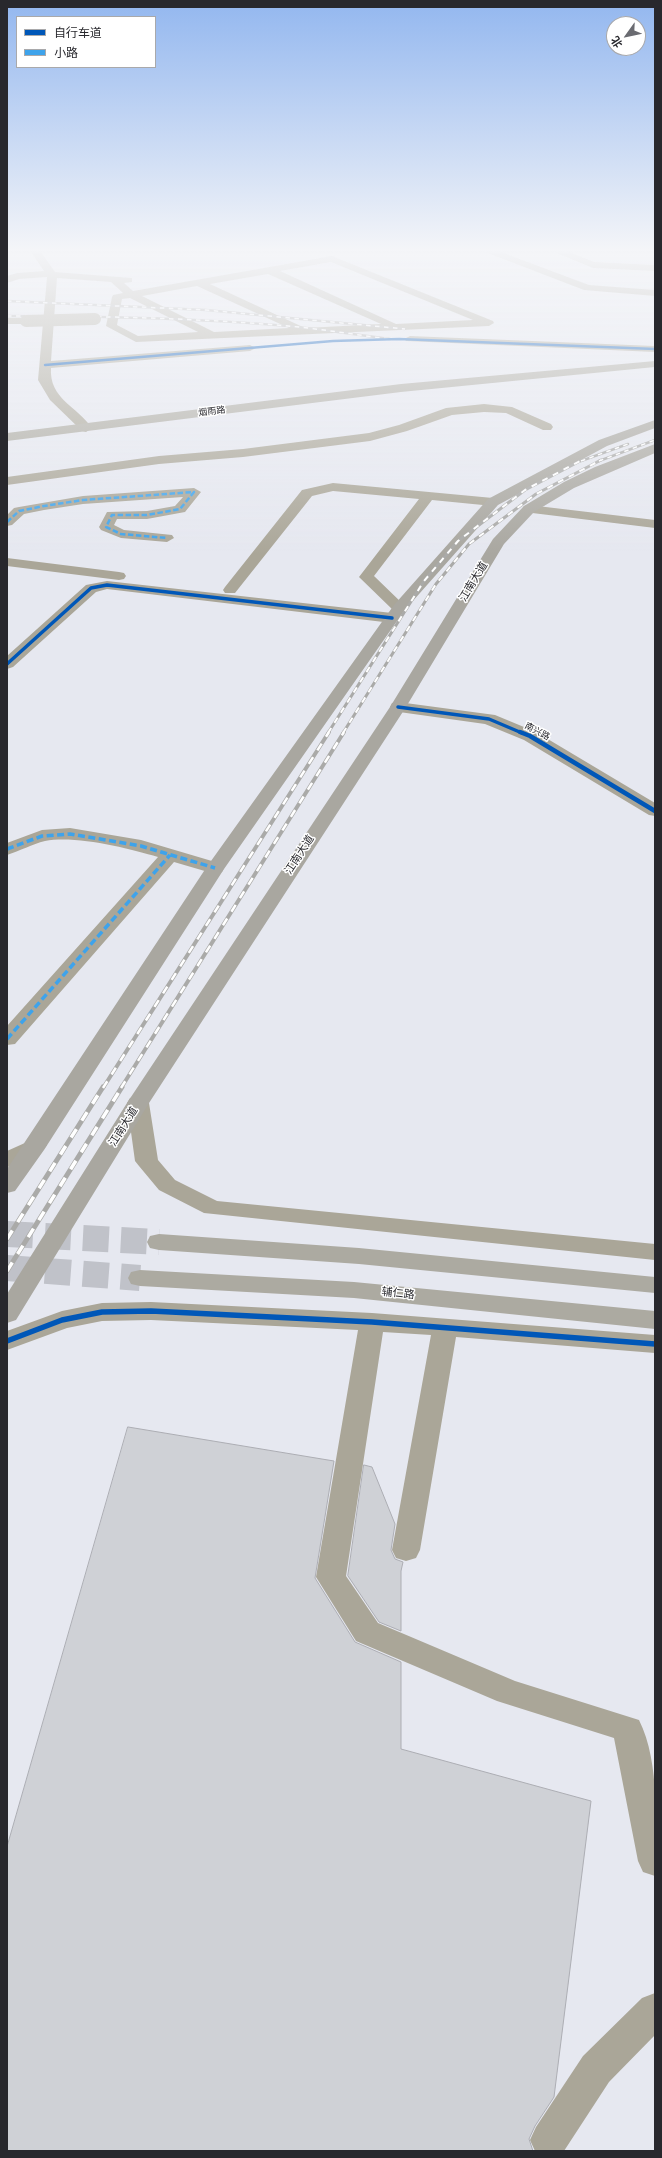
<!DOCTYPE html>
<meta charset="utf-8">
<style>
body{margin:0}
#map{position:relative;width:662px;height:2158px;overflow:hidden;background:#e6e8f0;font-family:Jost,"Noto Sans SC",sans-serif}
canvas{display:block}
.frame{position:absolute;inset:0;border:8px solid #28282d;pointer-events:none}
.legend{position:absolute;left:16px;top:16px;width:140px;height:52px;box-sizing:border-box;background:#fff;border:1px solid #a9a9ab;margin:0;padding:5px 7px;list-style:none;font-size:12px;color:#28282d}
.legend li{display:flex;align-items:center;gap:8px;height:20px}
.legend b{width:20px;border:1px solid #a9a9ab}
.north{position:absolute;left:606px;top:16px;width:40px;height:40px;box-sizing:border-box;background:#fff;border:1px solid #a9a9ab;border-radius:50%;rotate:237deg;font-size:11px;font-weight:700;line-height:16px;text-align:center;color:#28282d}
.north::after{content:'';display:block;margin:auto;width:14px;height:18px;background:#6a6b71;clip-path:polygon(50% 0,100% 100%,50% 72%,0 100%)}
</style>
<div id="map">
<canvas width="662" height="2158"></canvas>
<div class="frame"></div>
<ul class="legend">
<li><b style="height:5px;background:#0057b8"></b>自行车道</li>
<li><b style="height:5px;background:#3ea3eb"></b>小路</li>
</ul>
<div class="north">北</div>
</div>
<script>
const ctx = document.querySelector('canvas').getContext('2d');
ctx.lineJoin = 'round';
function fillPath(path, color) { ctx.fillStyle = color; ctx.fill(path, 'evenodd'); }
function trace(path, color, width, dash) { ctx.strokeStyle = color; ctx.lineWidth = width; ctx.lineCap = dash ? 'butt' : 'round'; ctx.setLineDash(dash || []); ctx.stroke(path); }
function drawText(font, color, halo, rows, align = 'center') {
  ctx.font = font + ' Jost,"Noto Sans SC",sans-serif'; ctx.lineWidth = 3; ctx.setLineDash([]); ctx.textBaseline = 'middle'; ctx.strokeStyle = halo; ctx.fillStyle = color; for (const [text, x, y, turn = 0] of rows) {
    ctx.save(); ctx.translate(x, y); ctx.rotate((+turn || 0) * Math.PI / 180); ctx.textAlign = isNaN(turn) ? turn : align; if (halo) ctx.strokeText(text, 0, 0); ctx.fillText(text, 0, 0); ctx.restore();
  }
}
const building = new Path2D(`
 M128,1427l206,34 -19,117 40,64 46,20v87l190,52 -37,296 -19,29 -6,13 4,12h-526v-304z
 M364,1465l8,2 23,57 -4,26 4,9 8,3 -2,9v60l-22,-9 -31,-46z`);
fillPath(building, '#cfd1d6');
trace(building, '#acadb3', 1);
trace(new Path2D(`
 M7,1234l152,8
 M7,1268l133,10`), '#c0c2c9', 26, [26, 12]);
fillPath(new Path2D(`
 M31,252h10l14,20 77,6v4l-8,1 9,8 199,-35 161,65 1,2 -5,3 -353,16 -30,-16 6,-29 1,-2 10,-2 -12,-11 -54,-4 -6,83 199,-16 6,3 -6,3 -199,17c-2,31 26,38 41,60l-6,4 -4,-1 -32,-31 -12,-20 9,-103 -28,2 -12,4v-7l10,-3 27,-2zM331,262l142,58 -77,4 -116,-53zM268,274l113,50 -76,4 -95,-44zM197,286l92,42 -75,4 -72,-36zM130,298l68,34 -60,4 -21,-11 5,-26z
 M485,252h16l88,33 66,5v6l-71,-6z
 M554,252h15l25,10 61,3v6l-62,-3z
 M7,318h19l5,3 -5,3h-19z
 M410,336l245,10v6l-249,-11 -2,-2z
 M484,404l28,3 39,17 2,3 -2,3h-8l-37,-17 -22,-1 -32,3 -45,16 -37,10 -127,16 -84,7 -152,21v-8l152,-21 84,-7 126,-16 30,-8 47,-17z
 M333,483l160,15 7,4 -7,4 -61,-6 -58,76 30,29 3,3 -3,3h-10l-35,-34 60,-78 -86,-8 -21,5 -77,97h-10l-2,-3 2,-3 77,-97z
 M194,488l7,4 -16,20 -38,7h-30l-3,6 10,5 48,5 2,3 -7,4 -46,-4 -20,-8 -2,-3 8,-15 40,-1 28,-5 8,-9 -100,7 -39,6 -20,4 -12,11 -5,1v-11l7,-7 5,-1 64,-11z
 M529,505l126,15v8l-131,-16 -2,-3 2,-3z
 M7,558l112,14 5,1 2,3 -2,3 -5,1 -112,-14z
 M107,581l285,32 5,2 3,3 -3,3 -5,2 -285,-34 -11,3 -83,75 -6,2v-13l79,-71z
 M398,702l97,13 41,17 119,71v13l-6,-1 -125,-75 -39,-16 -93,-13 -2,-4 2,-4z
 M70,828l71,12 81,24 2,4 -2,4 -7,2 -41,-12 -159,182 -8,1v-19l151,-169c-30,-9 -83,-22 -113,-16 -13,3 -25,10 -38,14v-12l35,-13z
 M138,1096l8,2 3,5 9,57 17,20 42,21 438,43v16l-451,-47 -45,-23 -20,-24 -4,-5 -8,-58 3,-5z
 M36,1138l8,2 3,5c-7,11 -27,19 -40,22v-16z
 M151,1302l221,11 283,22v18l-199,-16 -36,213 -4,8 -10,3 -10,-3 -4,-8 39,-215 -48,-3 -37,244 32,47 137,58 124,39c22,44 16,108 16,156l-12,-4 -5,-11 -24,-123 -117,-37 -141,-60 -40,-64 42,-247 -207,-10 -49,1 -35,7 -60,22v-19l55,-20 40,-8z
 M655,1993v42l-46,47 -45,69h-29l-5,-11 6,-13 47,-71 59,-58z`), '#aaa698');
fillPath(new Path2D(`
 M655,361v6l-254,25 -394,49v-8l394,-49z
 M159,1234l200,14 296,29v16l-296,-29 -200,-14 -9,-2 -3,-6 3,-6z
 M140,1270l214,12 301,29v18l-301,-31 -214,-12 -9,-2 -3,-6 3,-6z`), '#acaaa1');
fillPath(new Path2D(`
 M655,420v8l-48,18 -109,59 -94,106 -180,258 -180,281 -29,41 -8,2v-24l199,-301 188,-263 94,-106 111,-59z
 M655,444v9l-81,35 -40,24 -30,32 -98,163 -257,396 -133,217 -9,3v-29l120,-191 263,-396 103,-168 31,-33 40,-24 31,-15z`), '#a9a7a0');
const railFar3 = new Path2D(`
 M7,301l199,9 199,19
 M7,316c94,0 188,2 281,10 34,3 68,9 102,13
 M581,461l47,-17
 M599,461l56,-21`);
const railFar2 = new Path2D(`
 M328,733l96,-152 34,-40 67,-51 57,-30
 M343,733l93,-149 33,-40 67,-50 65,-34`);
const railFar1 = new Path2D(`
 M103,1088l226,-356
 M121,1088l223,-356`);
const rail = new Path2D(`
 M7,1239l96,-152
 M7,1271l115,-184`);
trace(railFar3, '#aaaaa8', 2.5);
trace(railFar2, '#aaaaa8', 3);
trace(railFar1, '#aaaaa8', 4);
trace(rail, '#aaaaa8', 5);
trace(railFar3, '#fff', 1.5, [4.5]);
trace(railFar2, '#fff', 2, [6]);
trace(railFar1, '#fff', 2.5, [8]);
trace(rail, '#fff', 3.5, [10]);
trace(new Path2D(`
 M26,321l69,-2`), '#aaa698', 12);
trace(new Path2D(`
 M7,522l12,-11 25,-5 39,-6 111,-8 -14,17 -33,6h-35l-6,12 15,7 46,4`), '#3ea3eb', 2.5, [5.5, 2.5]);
trace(new Path2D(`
 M7,849l35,-13 28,-2 71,12 74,22
 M7,1039l163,-184`), '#3ea3eb', 3.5, [7, 3.5]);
trace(new Path2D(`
 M45,365l288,-24 66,-2 256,10`), '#0057b8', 2.5);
trace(new Path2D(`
 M7,664l84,-76 16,-3 285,33
 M398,707l91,12 33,14`), '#0057b8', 3.5);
trace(new Path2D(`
 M520,732l10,4 125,75`), '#0057b8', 4.5);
trace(new Path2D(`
 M7,1341l55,-21 40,-8 49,-1 221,11 283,22`), '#0057b8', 5.5);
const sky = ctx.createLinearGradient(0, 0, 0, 555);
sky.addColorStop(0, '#93b7ef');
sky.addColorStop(0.45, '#f4f5f8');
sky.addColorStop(1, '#f4f5f800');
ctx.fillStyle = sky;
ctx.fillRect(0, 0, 662, 555);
drawText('9px', '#28282d', '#fff', [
 ["烟雨路",212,412,-7],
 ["南兴路",537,732,28]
]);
drawText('11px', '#28282d', '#fff', [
 ["江南大道",474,582,-59],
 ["江南大道",300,855,-57],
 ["江南大道",124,1127,-58],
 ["辅仁路",398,1294,6]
]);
</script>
